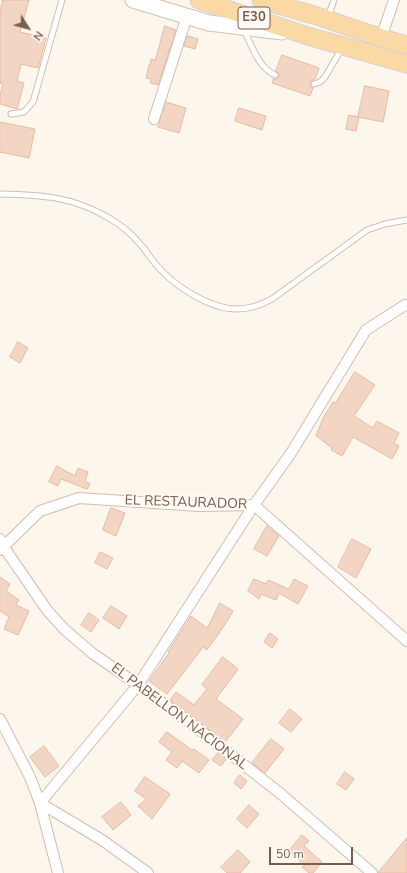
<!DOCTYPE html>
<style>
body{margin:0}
#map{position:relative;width:407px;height:873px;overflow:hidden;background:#fdf6ec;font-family:"Nunito Sans",sans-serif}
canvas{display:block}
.north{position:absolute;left:8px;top:8px;width:40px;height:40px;-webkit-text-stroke:3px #fffaf3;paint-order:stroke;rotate:127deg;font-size:11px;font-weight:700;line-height:16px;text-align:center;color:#7a5c4d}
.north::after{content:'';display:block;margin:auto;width:14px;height:18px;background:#7a5c4d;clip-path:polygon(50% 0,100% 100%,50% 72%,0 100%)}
.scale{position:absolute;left:269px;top:847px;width:84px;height:18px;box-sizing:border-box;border:2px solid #7a5c4d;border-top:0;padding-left:5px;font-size:12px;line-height:14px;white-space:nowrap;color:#7a5c4d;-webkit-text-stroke:3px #fffaf3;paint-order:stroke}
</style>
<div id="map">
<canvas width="407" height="873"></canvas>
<div class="north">N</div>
<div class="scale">50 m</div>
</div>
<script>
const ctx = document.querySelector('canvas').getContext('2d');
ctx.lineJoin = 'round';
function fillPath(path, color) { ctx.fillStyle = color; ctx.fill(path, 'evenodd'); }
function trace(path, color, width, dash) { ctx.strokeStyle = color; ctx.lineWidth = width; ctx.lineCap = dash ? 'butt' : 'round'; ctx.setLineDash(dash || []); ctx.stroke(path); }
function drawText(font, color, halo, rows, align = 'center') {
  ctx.font = font + ' "Nunito Sans",sans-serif'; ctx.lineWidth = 4; ctx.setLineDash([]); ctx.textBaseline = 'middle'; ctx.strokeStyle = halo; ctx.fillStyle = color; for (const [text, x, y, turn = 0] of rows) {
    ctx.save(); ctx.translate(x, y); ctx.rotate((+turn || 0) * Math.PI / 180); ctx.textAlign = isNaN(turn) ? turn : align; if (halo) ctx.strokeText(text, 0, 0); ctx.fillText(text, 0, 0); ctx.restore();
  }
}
const building = new Path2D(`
 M3,0h26l-9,32 26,6 -8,30 -17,-4 -4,17 7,2 -7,26 -17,-5v-9l3,-11 -3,-1v-72z
 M165,26l11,4 -18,55 -8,-2 1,-4 -5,-1 3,-13 1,1 1,-7 4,1z
 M188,36l10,3 -3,10 -11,-3z
 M282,55l37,13 -4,11 -4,2 -1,2v3l3,2 -3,8 -38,-13 1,-4h4l2,-2v-4l-3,-2z
 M365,86l24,5 -6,31 -25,-5z
 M166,102l20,6 -7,25 -21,-6z
 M239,108l27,8 -4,14 -27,-9z
 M349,115l10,2 -3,14 -10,-2z
 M0,122l35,7 -6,29 -29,-6z
 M18,342l10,6 -8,15 -10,-6z
 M355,372l20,13 -21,31 19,12 4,-7 22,12 -5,10 5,3 -7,13 -39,-22 -11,19 -11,-6 1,-2 -16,-12 7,-18 10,-16 2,1z
 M57,466l18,10 3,-8 10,4 -3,9 5,3 -3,5 -26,-10 -3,7 -9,-4z
 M111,508l14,5 -9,23 -13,-6z
 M267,526l12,10 -12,20 -13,-7z
 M352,539l19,10 -15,29 -18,-11z
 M100,552l13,6 -6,11 -12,-6z
 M0,577l10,7 -4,7 13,9 -3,5 13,6 -11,24 -14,-6 5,-12 -9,-6z
 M254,579l12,5 2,-4 21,9 5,-10 14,7 -10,18 -19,-11 -3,7 -15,-6 -2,5 -11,-8z
 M220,603l13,8 -7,12 -19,27 -4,-3 -36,47 -18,-13 20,-28 -1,-1 23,-36 16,12z
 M111,606l16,10 -8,13 -16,-11z
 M89,613l10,7 -8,12 -10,-7z
 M270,633l8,6 -6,9 -8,-6z
 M223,657l15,12 -22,30 27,20 -18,23 -55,-42 6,-8 18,13 13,-16 -5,-4z
 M290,709l12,10 -11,13 -12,-9z
 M167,732l25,18 2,-1 15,11 -10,13 -17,-12 -5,7 -11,-8 6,-8 -13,-10z
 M271,739l13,10 -19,24 -13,-10z
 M44,746l15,20 -14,11 -15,-20z
 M218,753l8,6 -5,7 -9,-6z
 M345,772l9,7 -8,11 -9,-6z
 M240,775l7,6 -6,8 -7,-6z
 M145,777l25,17 -18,25 -14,-13 8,-7 -11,-8z
 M121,802l10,13 -18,15 -11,-13z
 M249,805l10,9 -12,14 -10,-9z
 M302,835l7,6 -5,5 18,16 -9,11h-4l-7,-6 3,-2 -16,-14z
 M407,838v35h-29z
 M238,850l12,12 -10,11h-13l-6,-6z`);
fillPath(building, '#f3d5c3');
trace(building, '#e6bba3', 1);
const lane = new Path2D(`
 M328,17l6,-17
 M244,30c8,16 14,37 31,45
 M314,84l6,-2 5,-5 17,-29
 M11,114l13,-2 9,-10 29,-102
 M0,194c41,1 72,2 109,24 12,7 23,16 32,27 6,7 11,15 17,22 18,20 52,42 79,42 13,0 24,-4 35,-10l95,-69 18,-6 22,-4`);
const street = new Path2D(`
 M380,41l14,-41
 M154,119l33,-103
 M254,505l153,136
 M0,539l3,7 44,64 17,19 28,24 46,32 59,43 84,66 91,79
 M0,550l40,-39 39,-13 120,8 55,-1
 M0,719l30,58 10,26 62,37 46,33
 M58,873l-18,-70 98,-118 116,-180 37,-52 75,-123 39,-25h2`);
const secondary = new Path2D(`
 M133,0l76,23 73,9`);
const primary = new Path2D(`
 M199,0l109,36 99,28
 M261,0l53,15 68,23 25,7`);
trace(lane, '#d1beb0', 7);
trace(street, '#d1beb0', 12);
trace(secondary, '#d6c0b0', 17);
trace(primary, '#dad1cd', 19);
trace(lane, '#fff', 5);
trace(street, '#fff', 10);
trace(secondary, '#fff', 15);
trace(primary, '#fbd9a5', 17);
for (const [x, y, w] of [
 [254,18,32]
]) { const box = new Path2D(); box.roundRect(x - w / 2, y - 11, w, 22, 3); ctx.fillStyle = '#fffaf3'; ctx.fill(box); trace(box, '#7a5c4d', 1); }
drawText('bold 13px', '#7a5c4d', null, [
 ["E30",254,18]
]);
drawText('14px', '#7a5c4d', '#fffaf3', [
 ["EL RESTAURADOR",186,503,2],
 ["EL PABELLON NACIONAL",179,717,37]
]);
</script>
